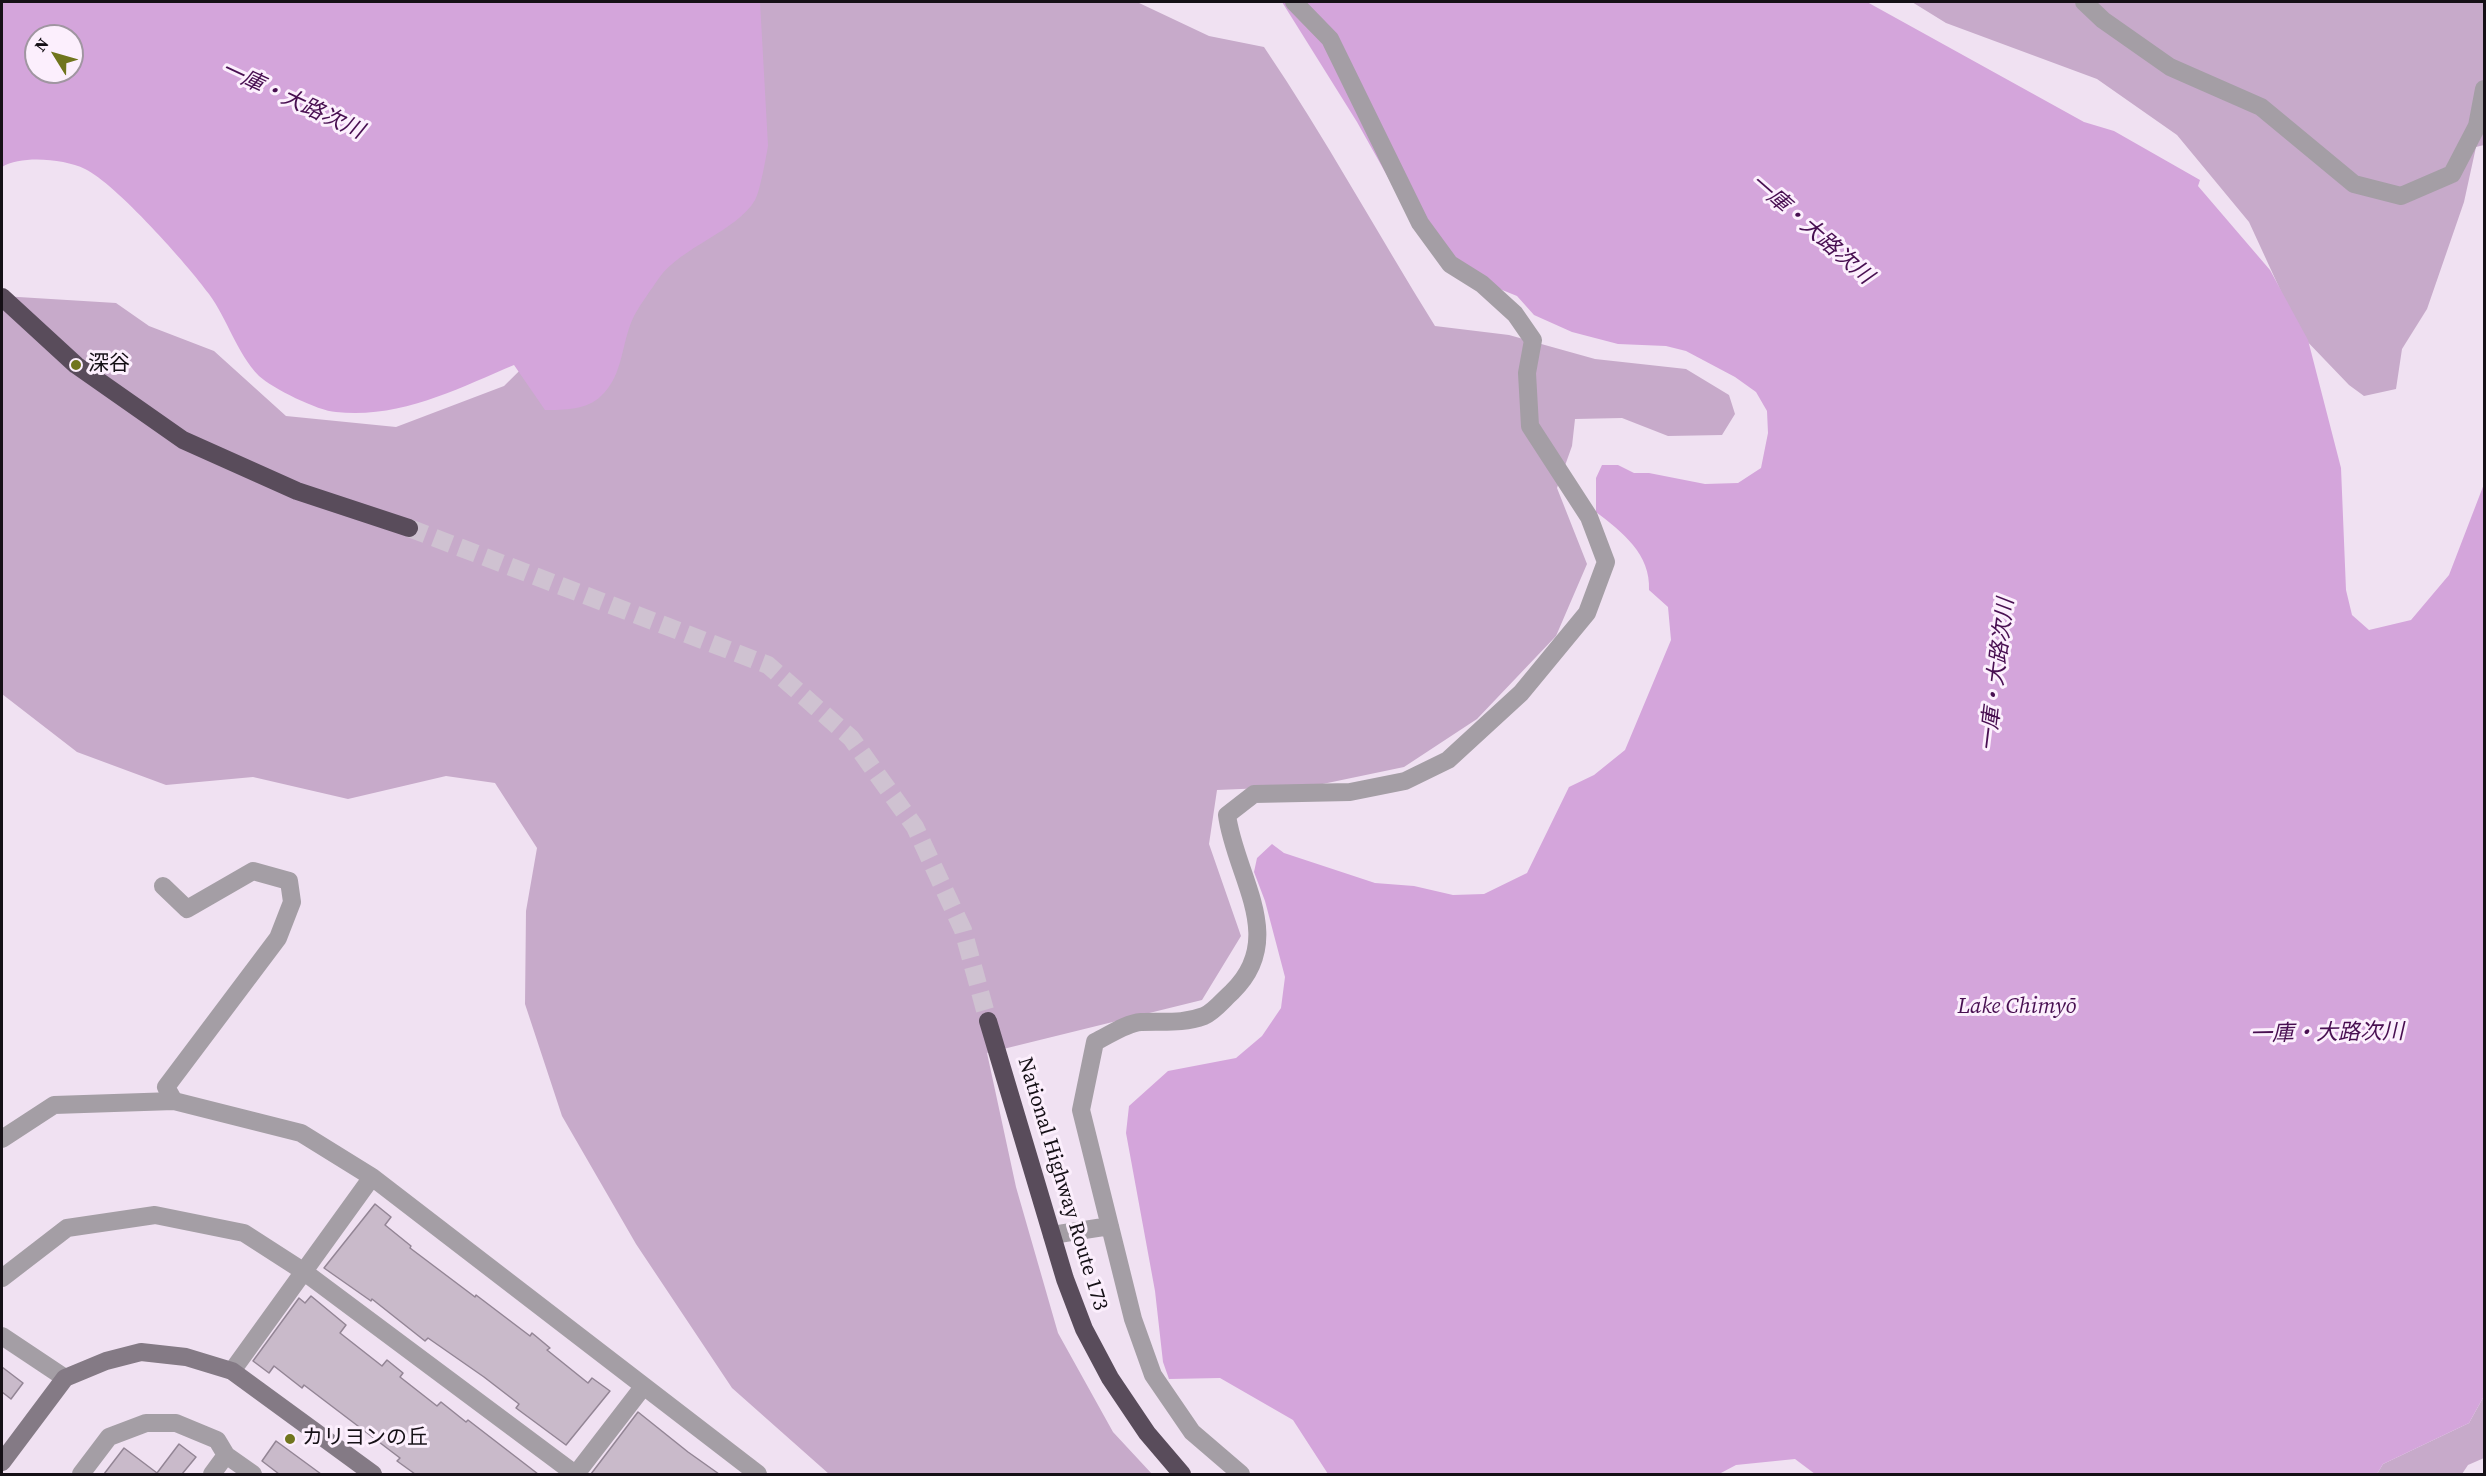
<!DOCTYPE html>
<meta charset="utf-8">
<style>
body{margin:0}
#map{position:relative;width:2486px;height:1476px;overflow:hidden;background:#f0e1f2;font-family:"Source Serif 4",serif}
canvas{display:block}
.frame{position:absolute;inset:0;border:3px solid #151016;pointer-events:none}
.north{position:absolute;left:24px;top:24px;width:60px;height:60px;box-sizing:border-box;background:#fceffd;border:2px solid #a096a1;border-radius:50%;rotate:307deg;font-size:16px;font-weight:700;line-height:24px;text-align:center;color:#151016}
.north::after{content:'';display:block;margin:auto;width:21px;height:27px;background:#70751d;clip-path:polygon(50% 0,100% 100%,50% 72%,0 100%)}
</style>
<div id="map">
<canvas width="2486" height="1476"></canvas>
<div class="frame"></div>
<div class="north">N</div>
</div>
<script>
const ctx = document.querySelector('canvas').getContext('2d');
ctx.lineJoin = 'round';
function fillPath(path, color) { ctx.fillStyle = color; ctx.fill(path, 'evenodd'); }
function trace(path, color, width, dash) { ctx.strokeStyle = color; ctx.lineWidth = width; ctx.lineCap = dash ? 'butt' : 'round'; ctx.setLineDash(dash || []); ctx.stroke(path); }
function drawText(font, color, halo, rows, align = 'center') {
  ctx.font = font + ' "Source Serif 4","Noto Sans JP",serif'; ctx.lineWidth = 6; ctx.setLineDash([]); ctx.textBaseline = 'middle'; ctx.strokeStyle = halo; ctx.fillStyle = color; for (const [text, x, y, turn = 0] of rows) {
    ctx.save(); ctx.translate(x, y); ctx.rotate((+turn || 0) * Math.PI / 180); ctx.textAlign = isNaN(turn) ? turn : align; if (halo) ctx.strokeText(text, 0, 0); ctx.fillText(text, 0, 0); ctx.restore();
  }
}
fillPath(new Path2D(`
 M660,2h477l72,34 55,11c61,90 113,186 171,279l74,9 86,24 91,10 43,26 6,19 -13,21 -54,1 -46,-18 -47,1 -3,27 -15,42 30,76 -31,72 -79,83 -73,48 -91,19 -96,4 -8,54 32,92 -39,64 -215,53 29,134 42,146 55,99 39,42h-323l-97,-86 -96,-144 -74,-128 -37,-112 1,-93 11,-63 -42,-65 -49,-7 -98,23 -95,-22 -87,8 -89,-33 -75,-58v-398l114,7 33,23 65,25 72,65 110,11 108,-41 81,-80z
 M1912,2h572v143l-8,2 -12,55 -37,107 -25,40 -6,40 -32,7 -15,-11 -48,-50 -52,-113 -72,-87 -80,-56 -151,-56z
 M2484,1396v62l-16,7 -6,9h-85l6,-10 86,-41z`), '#c7aaca');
fillPath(new Path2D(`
 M2,2h758l8,144c-2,11 -8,46 -13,54 -18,31 -74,47 -96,78 -8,12 -18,25 -25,38 -13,26 -10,59 -33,80 -14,14 -37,14 -56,14l-31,-45c-57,24 -114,54 -178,47 -18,-1 -64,-24 -77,-36 -23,-24 -31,-56 -50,-82 -20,-28 -94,-111 -124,-125 -21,-10 -63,-14 -83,-2zM36,36h36v36h-36z
 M1282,2h585l217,120 30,9 86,49 -2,6 72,84 38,70 33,128 5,122 6,25 17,15 42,-10 38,-45 35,-91v912l-15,27 -86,41 -6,10h-562l-20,-15 -59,6 -17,9h-391l-35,-54 -73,-42 -51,1 -6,-17 -8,-71 -29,-158 3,-27 39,-35 68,-13 26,-22 19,-28 4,-31 -20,-76 -11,-29 3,-14 15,-14 12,9 91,30 39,3 39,9 31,-1 43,-21 42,-86 25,-12 31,-25 46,-110 -3,-33 -19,-17c2,-36 -27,-58 -53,-78v-34l6,-13h16l16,8h15l56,11 33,-1 23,-15 7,-35 -1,-22 -11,-19 -21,-15 -49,-26 -20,-5 -48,-2 -46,-12 -38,-17 -17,-19 -69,-28 -22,-23 -69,-123z`), '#d4a5db');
const building = new Path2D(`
 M375,1204l16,13 -6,8 26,21 -1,2 65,49 1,-2 54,41 2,-3 18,15 -3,2 41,33 4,-5 18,13 -44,54 -50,-37 3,-4 -35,-27 -56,-39 -3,3 -53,-42 -1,2 -47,-33z
 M311,1296l35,29 -6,8 42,33 5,-6 16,13 -3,4 37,29 4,-4 25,20 2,-2 70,54h-123l-18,-13 3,-3 -96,-73 -2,3 -28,-22 -5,7 -16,-12 46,-63 6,5z
 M2,1367l21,16 -12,16 -9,-7z
 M638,1412l50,40 31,22h-128z
 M276,1441l45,33h-42l-17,-13z
 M179,1444l17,13 -14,17h-78l20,-26 33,25z`);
fillPath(building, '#c9baca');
trace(building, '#938595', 1.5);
trace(new Path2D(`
 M409,528l359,137 83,73 64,89 48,103 25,91`), '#cfc2d1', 18, [18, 9]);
trace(new Path2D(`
 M2084,2l19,18 67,47 91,40 93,77 47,12 51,-22 25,-48 7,-37
 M163,886l24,23 66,-38 36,10 3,21 -14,36 -112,149 8,14
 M2,1139l52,-34 120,-4 127,32 71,44 386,297
 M1052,1235l58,-9
 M2,1278l65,-50 88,-13 89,18 59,38 272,203
 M2,1336l63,42
 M232,1371l140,-194
 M81,1474l28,-37 37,-14h30l41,17 9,15 27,19
 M212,1474l14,-19
 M576,1474l67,-87
 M1241,1474l-49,-42 -39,-57 -20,-56 -52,-209 14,-68c13,-6 31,-19 46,-20 22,-1 42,2 63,-6 10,-4 20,-17 28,-24 56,-54 3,-116 -5,-177l27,-21 96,-2 55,-11 43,-21 73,-67 66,-80 19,-51 -17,-45 -59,-91 -3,-53 6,-33 -18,-26 -33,-30 -32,-20 -30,-41 -90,-184 -36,-37`), '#a49ea5', 18);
trace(new Path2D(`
 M2,1462l63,-84 41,-17 35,-9 45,5 46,14 141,103`), '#847a85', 18);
trace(new Path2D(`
 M2,297l74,68 107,75 114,51 112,37
 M988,1021l77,258 19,50 26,49 37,55 35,41`), '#594c5b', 18);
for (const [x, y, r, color] of [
 [76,365,6,"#70751d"],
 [290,1439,6,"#70751d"]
]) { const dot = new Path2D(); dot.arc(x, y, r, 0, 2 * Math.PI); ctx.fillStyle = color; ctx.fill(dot); trace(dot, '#fceffd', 2); }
drawText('21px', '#151016', '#fceffd', [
 ["深谷",88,365],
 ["カリヨンの丘",302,1439]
], 'left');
drawText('21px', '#151016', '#fceffd', [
 ["National Highway Route 173",1062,1184,73]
]);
drawText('italic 22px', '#480f51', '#fceffd', [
 ["一庫・大路次川",292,101,25],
 ["一庫・大路次川",1811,230,41],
 ["一庫・大路次川",1998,675,-83],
 ["Lake Chimyō",2017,1007],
 ["一庫・大路次川",2327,1034,-1]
]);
</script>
